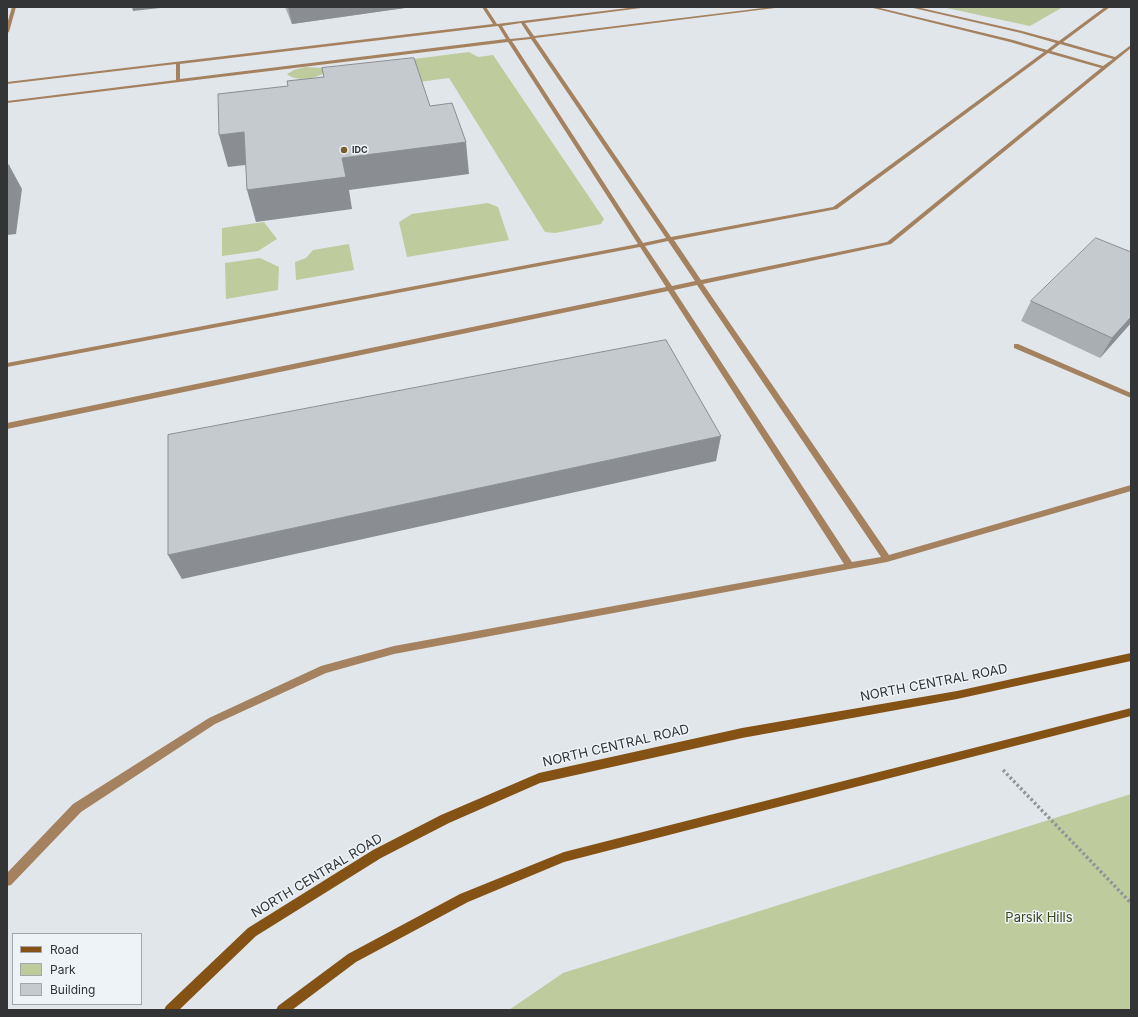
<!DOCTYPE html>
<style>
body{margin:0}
#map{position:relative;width:1138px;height:1017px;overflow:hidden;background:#e1e6eb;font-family:Inter,sans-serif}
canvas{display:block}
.frame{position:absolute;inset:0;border:8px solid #323435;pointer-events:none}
.legend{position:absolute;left:12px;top:933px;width:130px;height:72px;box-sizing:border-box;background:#eef3f8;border:1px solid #a3a7aa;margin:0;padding:5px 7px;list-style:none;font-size:12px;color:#323435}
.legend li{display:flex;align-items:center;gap:8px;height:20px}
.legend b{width:20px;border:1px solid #a3a7aa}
</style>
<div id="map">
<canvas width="1138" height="1017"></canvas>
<div class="frame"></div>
<ul class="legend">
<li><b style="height:5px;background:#845214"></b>Road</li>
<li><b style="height:11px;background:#bdcb9d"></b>Park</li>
<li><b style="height:11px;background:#c5cacf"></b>Building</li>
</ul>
</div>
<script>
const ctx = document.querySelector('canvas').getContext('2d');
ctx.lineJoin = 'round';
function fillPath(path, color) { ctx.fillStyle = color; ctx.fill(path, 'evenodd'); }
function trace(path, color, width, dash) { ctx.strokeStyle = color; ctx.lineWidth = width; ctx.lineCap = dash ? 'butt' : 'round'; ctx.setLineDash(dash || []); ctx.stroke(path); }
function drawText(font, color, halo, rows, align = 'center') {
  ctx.font = font + ' Inter,sans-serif'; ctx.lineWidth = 3; ctx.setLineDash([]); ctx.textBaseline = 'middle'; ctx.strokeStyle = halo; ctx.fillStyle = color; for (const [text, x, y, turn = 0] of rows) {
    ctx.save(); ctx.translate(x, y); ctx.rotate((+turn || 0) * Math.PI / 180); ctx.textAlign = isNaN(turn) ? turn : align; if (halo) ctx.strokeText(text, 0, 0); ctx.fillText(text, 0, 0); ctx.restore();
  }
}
fillPath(new Path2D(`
 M942,7h121l-33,19z
 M469,52l9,5 15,-2 111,164 -3,5 -46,9 -10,-1 -96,-154 -106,14 23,-27z
 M305,67l18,1 1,5c-9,6 -28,9 -37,1l7,-4z
 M488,203l10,4 11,33 -102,17 -8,-35 13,-8z
 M264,222l13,17 -19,12 -36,5v-28z
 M349,244l5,26 -58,10 -1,-18 11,-4 7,-8z
 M260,258l19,9 -1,23 -52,9 -1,-36z
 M1131,794v216h-622l54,-37z`), '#bdcb9d');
trace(new Path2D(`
 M1003,770l128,133`), '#909497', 3.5, [2.5, 2.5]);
fillPath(new Path2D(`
 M12,7h4l-7,25 -2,1v-9z
 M482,7h4l11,17 139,-17h13l-124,16 9,13 237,-29h12l-248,31 136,199 162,-30 211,-155 -34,-10 -141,-35h7l137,33 34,10 9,-7 -35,-10 -112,-26h8l105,24 37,10 46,-34h5l-47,35 52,15 16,-12v3l-240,196 -188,40 186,271 242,-70v6l-244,71 -493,92 -68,19 -111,51 -134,88 -70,73 -4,1v-13l66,-69 136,-86 112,-52 73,-20 450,-82 -176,-273 -661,138v-6l659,-136 -26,-40 -633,120v-4l631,-119 -130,-202 -501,61v-2l169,-21v-16l-169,20v-2l486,-58zM521,23l9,14 -20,2 -8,-13zM498,26l8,13 -326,40v-15zM531,39l135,199 -23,5 -131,-202zM1060,44l53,15 -10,7 -52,-15zM1048,53l53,15 -214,174 -186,38 -27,-40 163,-31zM668,241l27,40 -23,5 -27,-40zM697,285l184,272 -29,5 -178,-272z
 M1014,344h4l113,49v5l-117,-50z`), '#a5825f');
fillPath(new Path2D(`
 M1131,653v8l-174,38 -215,39 -202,45 -91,40 -68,35 -125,78 -77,74h-15l2,-4 82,-78 125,-78 68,-35 98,-42 203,-45 215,-37z
 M1131,708v8l-567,146 -96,40 -112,60 -64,48h-16l2,-4 70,-52 112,-60 104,-42z`), '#845214');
fillPath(new Path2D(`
 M285,7h127l-120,17z
 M1131,252v71l-31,35 -79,-37 10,-20z`), '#a9aeb2');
fillPath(new Path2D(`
 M132,7h37l-36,4z
 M288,7h124l-120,17z
 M244,132l9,32 -25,3 -9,-32z
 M466,142l3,32 -120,16 3,19 -96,13 -9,-32 95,-32z
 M9,165l13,24 -6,45 -9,1v-58z
 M1131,317v6l-31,35 12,-20z
 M721,436l-5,25 -534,118 -14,-24z`), '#8a8d91');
const building = new Path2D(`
 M414,58l16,48 22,-3 14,39 -124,16 4,19 -99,13 -3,-58 -25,3 -1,-41 70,-8 -1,-5 37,-4 -2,-9z
 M7,165h2l-2,12z
 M1096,238l35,14v65l-19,21 -81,-37z
 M666,340l55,96 -553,119v-120z`);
fillPath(building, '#c5cacf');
trace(building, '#8a8d91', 1);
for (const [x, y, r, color] of [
 [344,150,4,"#775e2f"]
]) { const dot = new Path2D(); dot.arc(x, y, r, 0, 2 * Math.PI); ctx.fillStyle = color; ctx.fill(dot); trace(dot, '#eef3f8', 1.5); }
drawText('bold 9px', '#323435', '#eef3f8', [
 ["IDC",352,150]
], 'left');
drawText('13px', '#323435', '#eef3f8', [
 ["NORTH CENTRAL ROAD",934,683,-11],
 ["NORTH CENTRAL ROAD",616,746,-13],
 ["NORTH CENTRAL ROAD",317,876,-31]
]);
drawText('13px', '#3a4518', '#eef3f8', [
 ["Parsik Hills",1039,918]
]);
</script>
